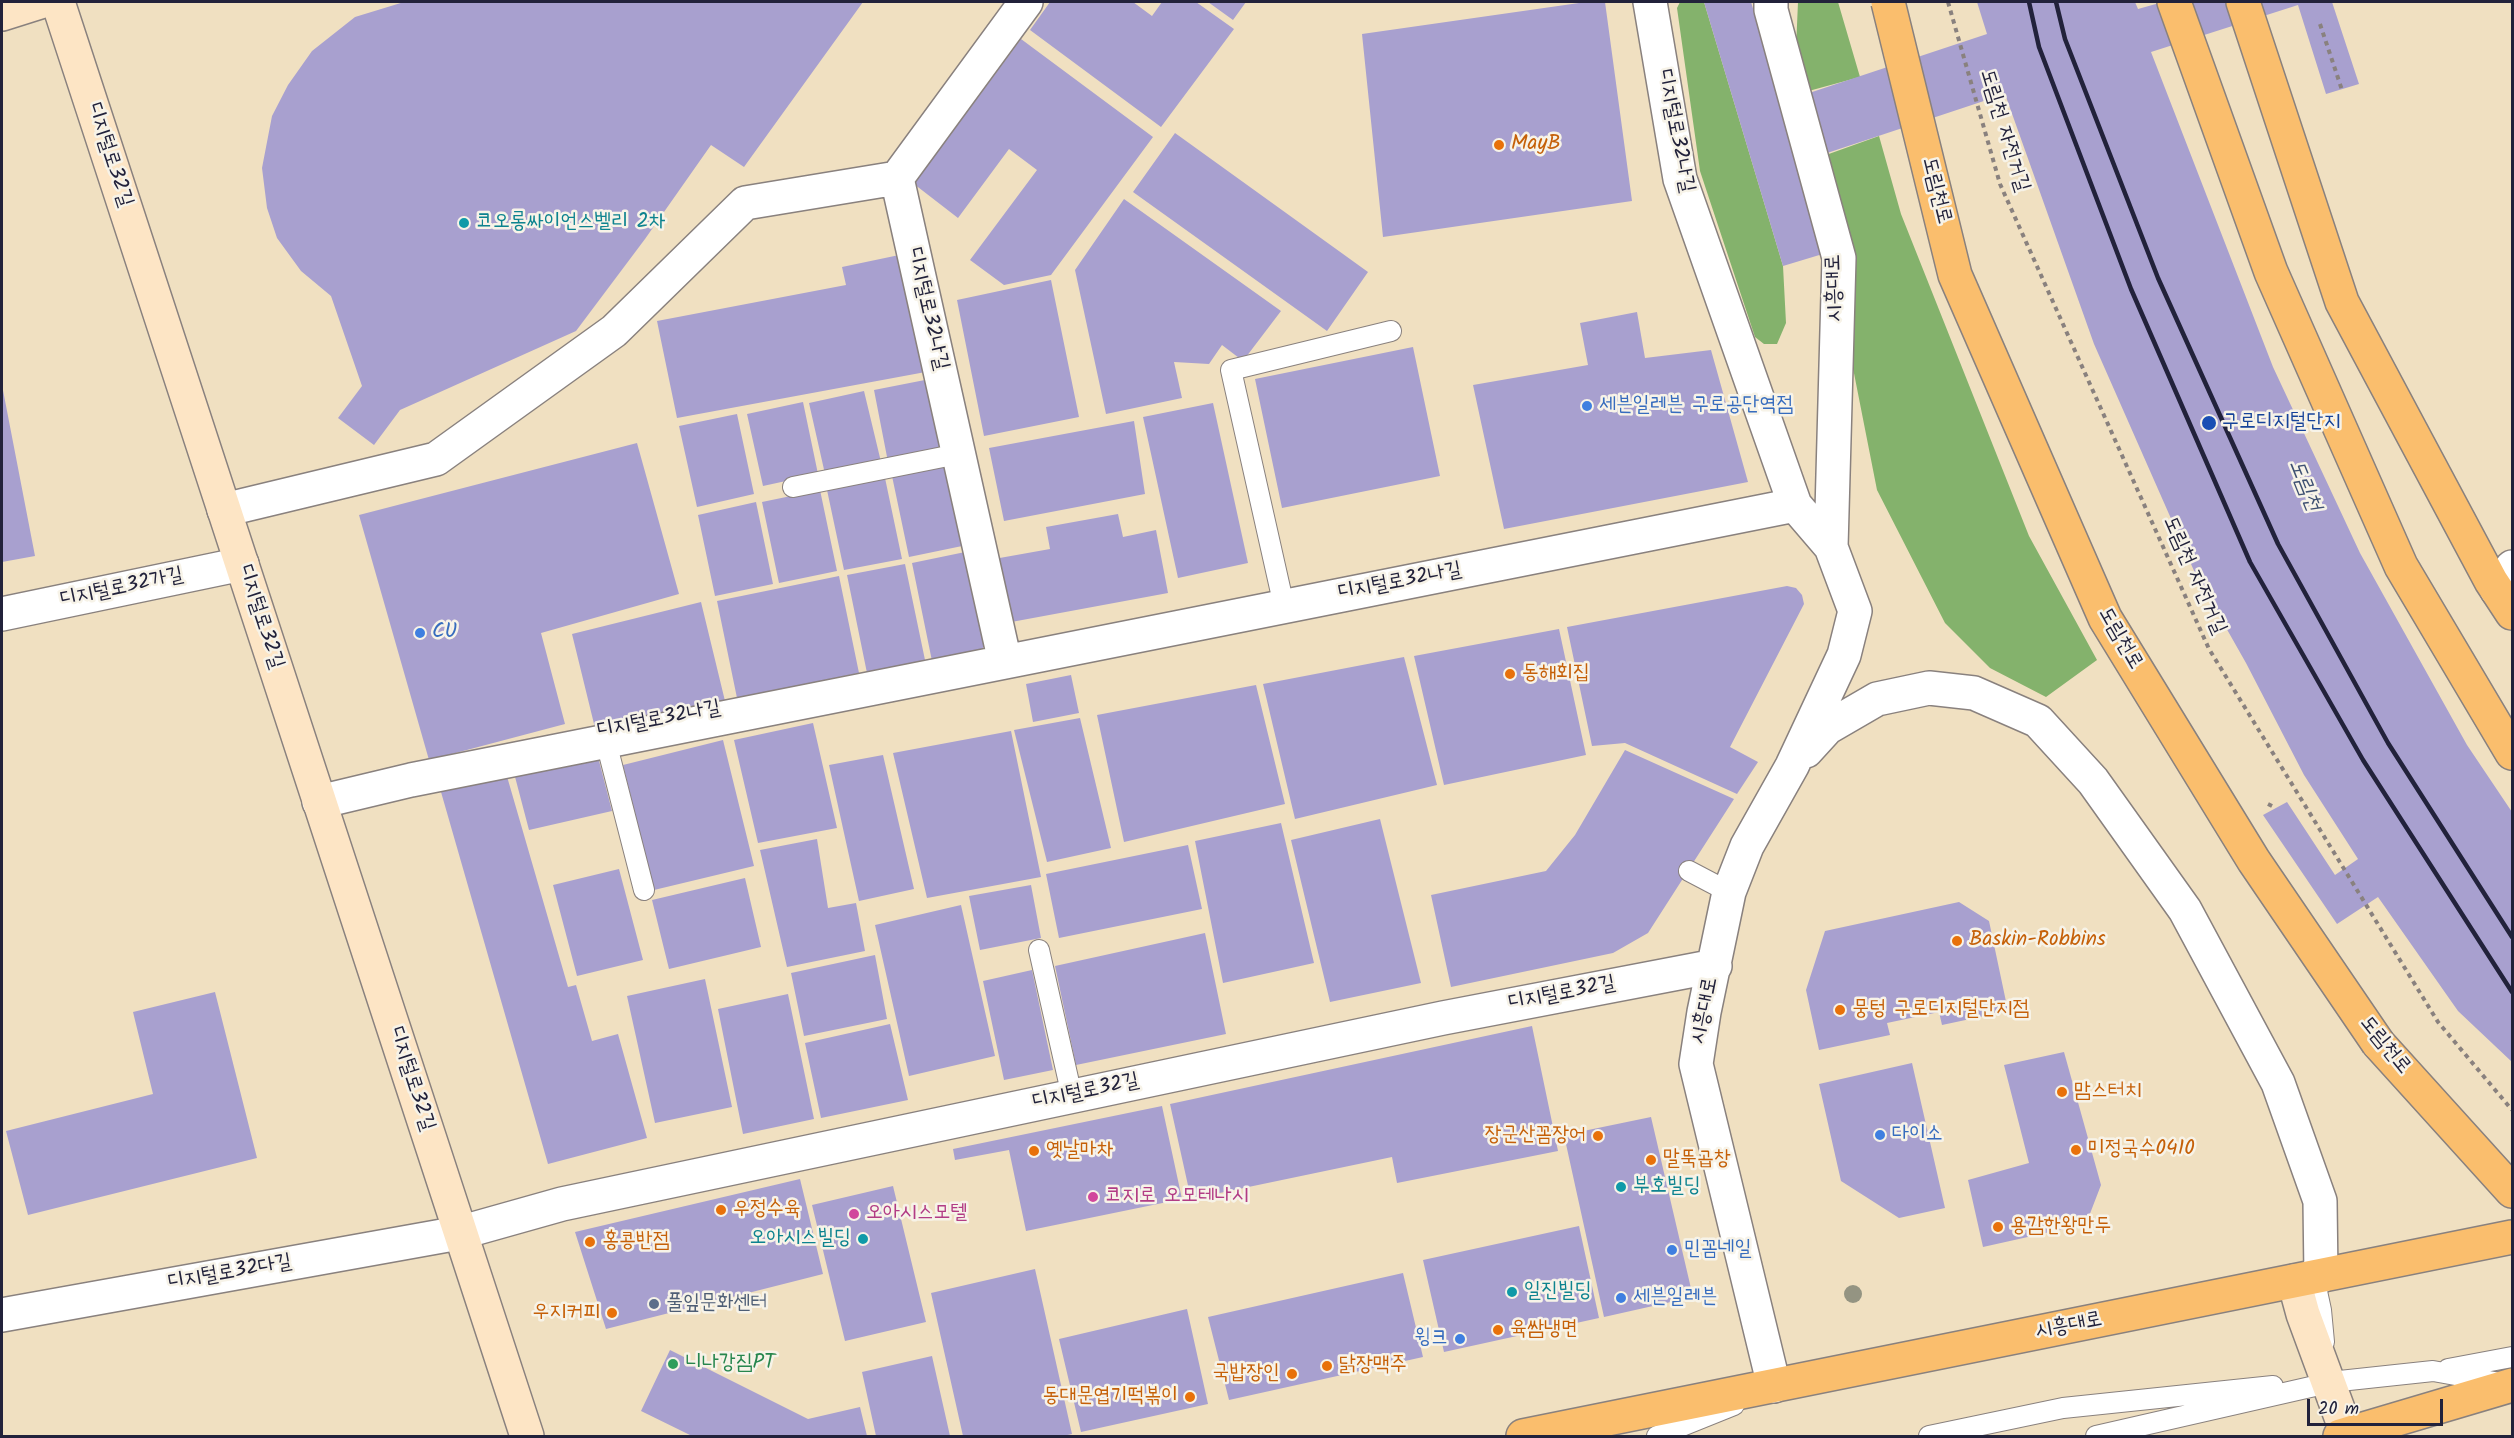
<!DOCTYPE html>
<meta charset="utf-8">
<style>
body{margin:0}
#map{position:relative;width:2514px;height:1438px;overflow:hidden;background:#f0e0c1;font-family:Kalam,sans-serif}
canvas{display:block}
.frame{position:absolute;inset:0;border:3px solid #22223b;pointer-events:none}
.scale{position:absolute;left:2307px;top:1399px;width:136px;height:27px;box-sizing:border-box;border:3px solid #22223b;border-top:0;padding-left:8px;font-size:18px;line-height:21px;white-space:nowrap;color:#22223b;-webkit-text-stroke:4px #f7f3e8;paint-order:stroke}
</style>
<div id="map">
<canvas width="2514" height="1438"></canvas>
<div class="frame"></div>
<div class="scale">20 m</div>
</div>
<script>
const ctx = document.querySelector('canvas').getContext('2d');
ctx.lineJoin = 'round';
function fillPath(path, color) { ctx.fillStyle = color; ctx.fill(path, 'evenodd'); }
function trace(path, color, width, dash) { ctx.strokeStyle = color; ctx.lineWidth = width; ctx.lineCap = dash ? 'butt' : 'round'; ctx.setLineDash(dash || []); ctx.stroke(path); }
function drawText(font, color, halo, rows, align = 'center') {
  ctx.font = font + ' Kalam,"Poor Story",sans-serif'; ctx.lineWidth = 5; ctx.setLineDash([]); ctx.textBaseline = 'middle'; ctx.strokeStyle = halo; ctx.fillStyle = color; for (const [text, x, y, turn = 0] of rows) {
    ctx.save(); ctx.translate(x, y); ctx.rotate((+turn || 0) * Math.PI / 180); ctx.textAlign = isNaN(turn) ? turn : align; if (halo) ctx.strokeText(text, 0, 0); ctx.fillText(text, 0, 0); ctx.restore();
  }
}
fillPath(new Path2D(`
 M1680,2h24l79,264 3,57 -9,21h-13l-9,-7 -55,-166 -23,-163z
 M1798,2h40l22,75 -66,18z
 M1879,136l22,78 128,322 68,124 -51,37 -56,-29 -45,-45 -68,-133 -65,-330z`), '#84b26c');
fillPath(new Path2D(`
 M404,2h459l-119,165 -33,-22 -66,94 -69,92 -176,79 -26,35 -36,-27 24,-32 -31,-90 -30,-25 -24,-33 -10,-30 -5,-40 10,-52 16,-31 24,-34 43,-34z
 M1050,2h83l19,14 10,-14h34l38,27 -73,98 -131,-97z
 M1208,2h38l-13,18z
 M1586,2h19l27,199 -249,36 -21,-203z
 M1704,2h47l31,100 205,-68 -10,-32h158l3,7 25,-7h169l27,82 -33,10 -28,-89 -147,47 122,315 87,186 107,192 45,67v250l-54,-51 -80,-114 -41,27 -74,-109 24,-13 48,73 23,-16 -54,-84 -58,-112 -51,-90 -101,-229 -89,-250 -205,68 26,91 -43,13z
 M1021,39l132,98 -102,138 -47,10 -34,-25 67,-90 -28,-21 -51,69 -44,-34z
 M1175,133l193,139 -41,59 -194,-139z
 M1124,199l157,112 -38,50 -21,-16 -13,19 -35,-2 8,36 -76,16 -31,-144z
 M904,254l27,117 -254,47 -20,-97 189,-36 -4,-18z
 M1051,280l28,137 -95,19 -27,-136z
 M1637,312l8,46 66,-8 37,132 -244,47 -31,-144 115,-20 -8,-42z
 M1413,347l27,129 -158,32 -27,-129z
 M930,379l15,72 -57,11 -14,-72z
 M2,385l33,171 -33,6z
 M864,391l17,71 -56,12 -16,-71z
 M803,402l15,72 -55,12 -16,-72z
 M1213,403l35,160 -70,15 -35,-161z
 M737,414l17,80 -57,13 -18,-81z
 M1134,421l11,73 -141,27 -15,-73z
 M637,443l42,151 -138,39 24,91 -136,36 -70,-245z
 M950,464l17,81 -58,12 -17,-81z
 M885,478l17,81 -58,11 -17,-80z
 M820,490l17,81 -58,12 -17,-81z
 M756,502l17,82 -58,12 -17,-81z
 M1118,514l5,23 33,-7 12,63 -162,30 -12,-64 56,-10 -4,-22z
 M970,551l22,85 -10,13 -50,12 -20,-98z
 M905,564l20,96 -58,13 -20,-98z
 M839,576l20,97 -122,25 -20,-97z
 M1787,586l9,2 6,7 2,9 -74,143 28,15 -21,32 -112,-51 -33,3 -25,-119z
 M701,602l24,99 -130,27 -23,-94z
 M1559,629l27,126 -142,30 -30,-129z
 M1404,657l33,128 -142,34 -32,-135z
 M1071,675l8,38 -46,9 -7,-38z
 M1256,685l29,119 -161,38 -27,-127z
 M1080,718l31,130 -64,14 -33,-132z
 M813,723l24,105 -79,15 -24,-103z
 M1011,731l30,146 -114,21 -34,-145z
 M723,740l31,126 -100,24 -31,-125z
 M1625,750l109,49 -86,134 -35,20 -162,34 -20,-92 115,-24 29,-36z
 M597,753l15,58 -83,19 -15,-57z
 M883,755l31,134 -55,12 -30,-136z
 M506,773l62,214 8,-2 16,56 26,-7 29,104 -99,26 -107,-372z
 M1380,819l41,164 -91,19 -39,-162z
 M1281,823l33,140 -91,20 -28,-142z
 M817,839l11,69 28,-5 9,48 -78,16 -27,-117z
 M1188,845l14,64 -143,29 -13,-64z
 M619,869l24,91 -66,16 -24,-91z
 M745,878l16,69 -92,22 -17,-69z
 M1031,885l10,53 -61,12 -11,-54z
 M1959,902l30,19 19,90 -66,14 -3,-13 -52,11 3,12 -71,15 -13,-60 19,-59z
 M961,905l34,151 -86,20 -34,-151z
 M1205,933l21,101 -150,31 -21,-99z
 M875,955l12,64 -83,17 -13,-63z
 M1032,970l21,100 -49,10 -21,-99z
 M705,979l27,128 -77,16 -28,-127z
 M215,992l42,166 -229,57 -22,-84 147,-37 -20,-82z
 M788,994l26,125 -71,15 -25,-125z
 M890,1024l18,76 -87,18 -16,-75z
 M1532,1026l26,125 -161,32 -5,-26 -201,42 -21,-95z
 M2064,1052l37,133 -15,39 -103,23 -15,-67 61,-17 -25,-98z
 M1912,1063l33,145 -46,10 -58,-37 -22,-97z
 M1162,1106l20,93 -156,32 -17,-81 -54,10 -2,-11z
 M1651,1117l42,180 -89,20 -40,-182z
 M800,1179l23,95 -217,55 -31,-97z
 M893,1186l33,136 -81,19 -33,-136z
 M1579,1226l20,92 -155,34 -21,-92z
 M1035,1269l37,165 -9,2h-100l-32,-143z
 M1403,1273l20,84 -194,43 -21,-83z
 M1187,1309l21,95 -127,28 -22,-93z
 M670,1350l138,69 52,-12 7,29h-175l-51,-25z
 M932,1356l18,80h-74l-14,-64z`), '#a8a0cf');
const lane = new Path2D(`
 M793,487l165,-33
 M1284,606l-53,-236 160,-39
 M606,742l38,148
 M1689,871l40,21
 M1039,950l33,146
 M2312,1268l9,42 3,32
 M2448,1369l64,-12
 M2321,1383l112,-12 67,12
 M1657,1436l77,-31
 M1929,1436l134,-28 210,-22
 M2096,1436l232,-53 -1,-9`);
const street = new Path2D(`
 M1650,2l30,177 115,326 36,42 24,64 -11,44 -52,111 -45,80 -18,46 -25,120 -8,52 78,322
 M1771,2v8l68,248 -8,289
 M224,510l212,-51 178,-128 131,-128 152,-25
 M2497,590l15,-23
 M2,614l240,-50
 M1005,662l-108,-484 129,-176
 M1806,751l21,-23 50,-29 52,-11 45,5 64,28 55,60 92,129 93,173 42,118 1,75
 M319,802l92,-22 1384,-275
 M2,1315l457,-82 103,-29 881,-186 272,-52`);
const secondary = new Path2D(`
 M58,2l469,1434
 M2,14l38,-12
 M2294,1281l9,33 45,122`);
const primary = new Path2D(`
 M2174,2l97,270 130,294 111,187
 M2243,2l99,300 149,279 21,32
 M2378,1043l134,148
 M1523,1436l989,-199
 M2340,1436l172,-51`);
trace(lane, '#89817e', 22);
trace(street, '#89817e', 36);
trace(secondary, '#89817e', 36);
trace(primary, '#89817e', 36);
trace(new Path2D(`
 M1948,2l52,182 209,465 229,373 74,88
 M2320,24l22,66
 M2268,804l8,4`), '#89817e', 4, [4.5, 4.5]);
trace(lane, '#fff', 20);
trace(street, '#fff', 33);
trace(secondary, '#fde5c5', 33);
trace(primary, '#fabe6d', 33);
trace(new Path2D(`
 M2029,2l10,45 92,242 119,273 113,198 149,232
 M2056,2l9,37 93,239 120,266 110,199 124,194`), '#22223b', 4.5);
const primaryBridge = new Path2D(`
 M1888,2l67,273 150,343 149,243 124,182`);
trace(primaryBridge, '#89817e', 36, []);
trace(primaryBridge, '#fabe6d', 33);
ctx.fillStyle = '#949482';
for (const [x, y] of [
 [1853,1294]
]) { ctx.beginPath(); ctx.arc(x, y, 9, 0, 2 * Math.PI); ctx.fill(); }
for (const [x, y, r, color] of [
 [1499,145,6,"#e8710a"],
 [464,223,6,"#0f9aa8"],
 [1587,406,6,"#3f7fe0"],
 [2209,423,8,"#1a4fb4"],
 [420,633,6,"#3f7fe0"],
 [1510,674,6,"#e8710a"],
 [1957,941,6,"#e8710a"],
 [1840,1010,6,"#e8710a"],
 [2062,1092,6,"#e8710a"],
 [1880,1135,6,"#3f7fe0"],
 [1598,1136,6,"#e8710a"],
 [2076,1150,6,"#e8710a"],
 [1034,1151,6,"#e8710a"],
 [1651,1160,6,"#e8710a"],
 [1621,1187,6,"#0f9aa8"],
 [1093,1197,6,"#d1479c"],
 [721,1210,6,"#e8710a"],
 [854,1214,6,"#d1479c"],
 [1998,1227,6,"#e8710a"],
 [863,1239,6,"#0f9aa8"],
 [590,1242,6,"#e8710a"],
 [1672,1250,6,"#3f7fe0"],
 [1512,1292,6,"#0f9aa8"],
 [1621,1298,6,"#3f7fe0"],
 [654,1304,6,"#5c6f8a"],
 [612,1313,6,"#e8710a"],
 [1498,1330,6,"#e8710a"],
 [1460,1339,6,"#3f7fe0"],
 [673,1364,6,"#2e9e5b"],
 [1327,1366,6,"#e8710a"],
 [1292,1374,6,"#e8710a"],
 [1190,1397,6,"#e8710a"]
]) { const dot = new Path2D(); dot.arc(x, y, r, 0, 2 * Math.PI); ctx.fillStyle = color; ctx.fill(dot); trace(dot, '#f7f3e8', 2); }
drawText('21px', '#22223b', '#f7f3e8', [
 ["디지털로32나길",1674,131,79],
 ["도림천 자전거길",2003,131,73],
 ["디지털로32길",108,155,72],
 ["도림천로",1935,191,76],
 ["시흥대로",1836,288,-92],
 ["디지털로32나길",926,309,77],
 ["도림천 자전거길",2193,576,66],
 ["디지털로32나길",1400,583,-11],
 ["디지털로32가길",122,589,-12],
 ["디지털로32길",259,617,72],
 ["도림천로",2119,639,60],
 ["디지털로32나길",659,721,-11],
 ["디지털로32길",1562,995,-11],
 ["시흥대로",1706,1011,-79],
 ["도림천로",2384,1046,51],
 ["디지털로32길",410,1079,72],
 ["디지털로32길",1086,1093,-12],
 ["디지털로32다길",230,1274,-10],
 ["시흥대로",2069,1327,-11]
]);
drawText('21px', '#c56008', '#f7f3e8', [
 ["MayB",1511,145],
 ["동해회집",1522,674],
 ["Baskin-Robbins",1969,941],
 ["뭉텅 구로디지털단지점",1852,1010],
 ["맘스터치",2074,1092],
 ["장군산꼼장어",1586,1136,"right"],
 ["미정국수0410",2088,1150],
 ["옛날마차",1046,1151],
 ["말뚝곱창",1663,1160],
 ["우정수육",733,1210],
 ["용감한왕만두",2010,1227],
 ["홍콩반점",602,1242],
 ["우지커피",600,1313,"right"],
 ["육쌈냉면",1510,1330],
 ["닭장맥주",1339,1366],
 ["국밥장인",1280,1374,"right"],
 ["동대문엽기떡볶이",1178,1397,"right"]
], 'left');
drawText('21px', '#0d838f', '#f7f3e8', [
 ["코오롱싸이언스벨리 2차",476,223],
 ["부호빌딩",1633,1187],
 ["오아시스빌딩",851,1239,"right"],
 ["일진빌딩",1524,1292]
], 'left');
drawText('21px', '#366cbe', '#f7f3e8', [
 ["세븐일레븐 구로공단역점",1599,406],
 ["CU",432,633],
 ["다이소",1892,1135],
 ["민꼼네일",1684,1250],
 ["세븐일레븐",1633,1298],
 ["윙크",1448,1339,"right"]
], 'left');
drawText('21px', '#164399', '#f7f3e8', [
 ["구로디지털단지",2222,423]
], 'left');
drawText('21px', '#b23c85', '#f7f3e8', [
 ["코지로 오모테나시",1105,1197],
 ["오아시스모텔",866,1214]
], 'left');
drawText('21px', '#4e5e75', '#f7f3e8', [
 ["풀잎문화센터",666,1304]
], 'left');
drawText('21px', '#27864d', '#f7f3e8', [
 ["니나강짐PT",685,1364]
], 'left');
drawText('italic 22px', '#3e5072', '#f7f3e8', [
 ["도림천",2303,486,68]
]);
</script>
